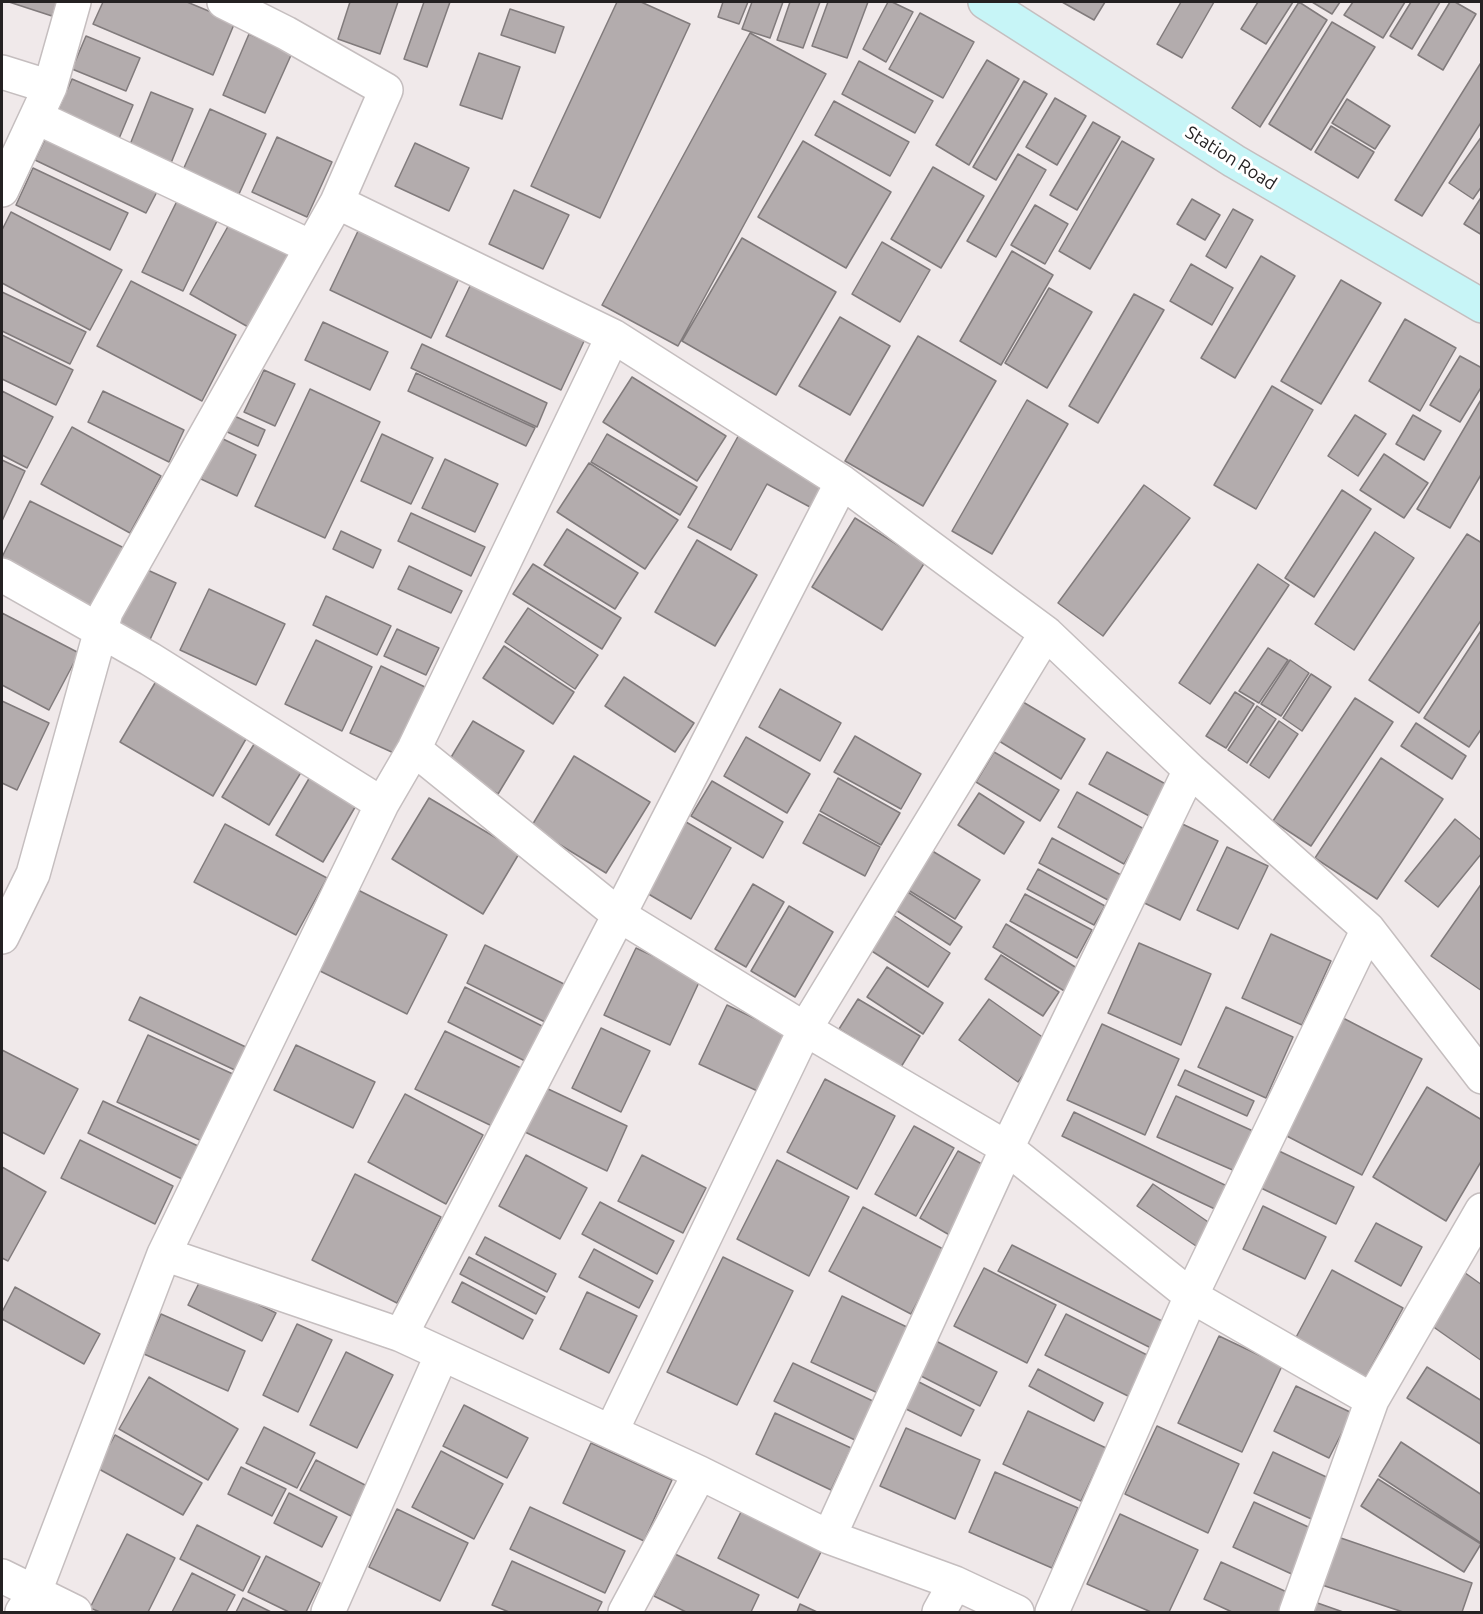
<!DOCTYPE html>
<style>
body{margin:0}
#map{position:relative;width:1483px;height:1614px;overflow:hidden;background:#f0e9ea;font-family:Ubuntu,sans-serif}
canvas{display:block}
.frame{position:absolute;inset:0;border:3px solid #242122;pointer-events:none}
</style>
<div id="map">
<canvas width="1483" height="1614"></canvas>
<div class="frame"></div>
</div>
<script>
const ctx = document.querySelector('canvas').getContext('2d');
ctx.lineJoin = 'round';
function fillPath(path, color) { ctx.fillStyle = color; ctx.fill(path, 'evenodd'); }
function trace(path, color, width, dash) { ctx.strokeStyle = color; ctx.lineWidth = width; ctx.lineCap = dash ? 'butt' : 'round'; ctx.setLineDash(dash || []); ctx.stroke(path); }
function drawText(font, color, halo, rows, align = 'center') {
  ctx.font = font + ' Ubuntu,sans-serif'; ctx.lineWidth = 6; ctx.setLineDash([]); ctx.textBaseline = 'middle'; ctx.strokeStyle = halo; ctx.fillStyle = color; for (const [text, x, y, turn = 0] of rows) {
    ctx.save(); ctx.translate(x, y); ctx.rotate((+turn || 0) * Math.PI / 180); ctx.textAlign = isNaN(turn) ? turn : align; if (halo) ctx.strokeText(text, 0, 0); ctx.fillText(text, 0, 0); ctx.restore();
  }
}
const building = new Path2D(`
 M9,2h48l-5,14z
 M103,2h84l48,20 -22,53 -120,-51z
 M350,2h48l-18,52 -42,-15z
 M424,2h26l-23,65 -23,-8z
 M617,2h24l49,22 -90,194 -69,-32z
 M723,2h25l-9,22 -21,-7z
 M752,2h31l-13,36 -28,-9z
 M790,2h30l-17,46 -26,-8z
 M828,2h40l-21,56 -35,-12z
 M888,2h4l21,10 -27,50 -23,-13z
 M1062,2h43l-11,18z
 M1181,2h33l-32,56 -25,-14z
 M1258,2h35l-27,42 -25,-15z
 M1299,2l28,18 -67,107 -28,-19z
 M1312,2h28l-8,12z
 M1353,2h52l-22,36 -39,-23z
 M1411,2h29l-28,47 -22,-13z
 M1450,2h5l21,12 -33,56 -25,-15z
 M510,9l54,18 -9,26 -54,-18z
 M920,13l54,29 -31,56 -54,-29z
 M1332,22l43,25 -64,103 -42,-26z
 M750,33l76,41 -148,272 -76,-41z
 M249,34l43,19 -27,60 -42,-18z
 M86,36l54,22 -14,33 -54,-22z
 M479,53l41,14 -18,52 -42,-14z
 M987,60l32,19 -50,86 -33,-20z
 M859,61l74,40 -18,32 -73,-39z
 M1482,61v60l-60,95 -27,-16z
 M72,79l61,26 -15,36 -62,-26z
 M1024,81l23,13 -51,86 -23,-13z
 M151,92l42,17 -24,59 -42,-16z
 M1055,98l31,18 -29,49 -31,-18z
 M1347,99l43,27 -15,23 -43,-26z
 M834,101l75,41 -19,34 -75,-41z
 M210,109l56,25 -27,60 -56,-24z
 M1093,122l27,15 -43,73 -27,-15z
 M1331,126l43,26 -16,26 -43,-26z
 M49,131l112,53 -15,29 -111,-53z
 M1482,136v50l-9,13 -24,-16z
 M277,137l55,25 -25,55 -55,-25z
 M803,141l88,51 -45,76 -88,-51z
 M1122,141l32,18 -64,110 -31,-18z
 M415,143l54,25 -20,43 -54,-25z
 M1018,154l28,16 -50,87 -29,-16z
 M933,167l51,29 -43,72 -50,-29z
 M33,168l95,45 -18,37 -94,-45z
 M514,190l55,25 -26,54 -54,-25z
 M1482,196v39l-18,-11z
 M178,199l40,20 -35,72 -41,-19z
 M1192,199l28,16 -15,25 -28,-16z
 M1035,205l33,19 -23,40 -34,-19z
 M1233,209l20,11 -27,48 -20,-12z
 M11,212l111,58 -32,60 -88,-47v-53z
 M231,221l60,34 -41,73 -60,-34z
 M359,229l101,47 -29,62 -101,-48z
 M742,238l94,54 -60,103 -94,-54z
 M882,242l48,28 -30,52 -48,-28z
 M1012,251l41,24 -52,90 -41,-24z
 M1261,256l34,20 -60,102 -34,-20z
 M1191,264l42,24 -21,37 -42,-24z
 M1341,280l40,23 -60,101 -40,-23z
 M131,281l105,54 -34,66 -105,-55z
 M471,284l115,53 -25,53 -115,-54z
 M1049,288l43,24 -45,76 -42,-25z
 M2,292l84,40 -16,32 -68,-33z
 M1134,294l30,16 -66,113 -29,-17z
 M840,317l50,29 -40,69 -51,-29z
 M1405,319l51,29 -36,63 -51,-30z
 M323,322l65,30 -18,38 -65,-30z
 M2,335l71,35 -17,35 -54,-26z
 M918,336l78,45 -73,125 -78,-45z
 M422,344l125,59 -10,24 -126,-59z
 M1460,356l22,12v18l-22,36 -30,-17z
 M264,370l31,14 -20,42 -31,-14z
 M416,373l119,55 -9,18 -118,-55z
 M632,377l94,59 -29,45 -94,-59z
 M1272,386l41,24 -57,99 -42,-24z
 M310,389l70,33 -55,116 -70,-32z
 M2,391l51,26 -26,51 -25,-13z
 M103,391l81,39 -15,32 -81,-40z
 M1482,398v75l-32,55 -33,-19z
 M1027,400l41,24 -76,130 -40,-23z
 M230,414l35,16 -7,16 -35,-16z
 M1355,415l31,19 -28,42 -30,-20z
 M1413,415l28,16 -17,29 -28,-16z
 M72,427l89,49 -31,57 -89,-49z
 M741,431l85,47 -16,29 -43,-23 -36,66 -43,-23z
 M382,434l51,24 -22,46 -50,-23z
 M607,434l90,53 -17,28 -89,-53z
 M221,438l35,17 -19,41 -36,-17z
 M1384,454l44,29 -24,35 -44,-28z
 M445,459l53,25 -23,48 -53,-24z
 M2,460l23,11 -23,50z
 M589,463l89,57 -33,49 -88,-57z
 M1144,485l46,33 -87,118 -45,-33z
 M1342,490l29,19 -57,88 -29,-19z
 M30,501l94,47 -31,61 -91,-46v-6z
 M411,513l74,34 -14,29 -73,-35z
 M855,518l70,44 -43,68 -70,-43z
 M567,529l71,44 -23,36 -71,-44z
 M341,531l40,19 -8,18 -40,-19z
 M1375,532l39,26 -60,92 -39,-26z
 M1467,534l15,9v76l-63,94 -50,-33z
 M697,540l60,35 -42,71 -60,-34z
 M533,564l88,54 -19,31 -89,-55z
 M1258,564l31,21 -79,119 -31,-21z
 M409,566l53,25 -11,22 -53,-24z
 M141,567l35,16 -28,61 -35,-16z
 M209,589l76,35 -29,61 -76,-35z
 M326,596l65,30 -14,29 -64,-30z
 M528,608l70,47 -23,34 -70,-47z
 M2,613l77,40 -30,57 -47,-25z
 M397,629l42,19 -13,27 -42,-19z
 M1482,629v99l-13,19 -45,-29z
 M316,640l56,27 -30,64 -57,-27z
 M504,646l70,46 -21,32 -70,-46z
 M1268,648l20,12 -29,43 -20,-12z
 M1290,660l19,13 -28,43 -20,-12z
 M381,666l46,22 -31,66 -46,-21z
 M1311,674l20,13 -29,44 -19,-13z
 M624,677l70,46 -19,29 -70,-46z
 M158,678l92,54 -37,64 -93,-54z
 M780,689l61,34 -21,38 -61,-34z
 M1235,692l19,12 -28,44 -20,-12z
 M1355,698l38,24 -82,124 -38,-25z
 M2,701l47,22 -32,67 -15,-7z
 M1023,702l62,37 -24,40 -62,-38z
 M1257,706l19,13 -29,44 -19,-13z
 M473,721l51,30 -26,43 -51,-30z
 M1279,721l19,13 -29,44 -19,-13z
 M1416,723l50,33 -14,23 -51,-33z
 M855,736l66,38 -20,35 -67,-37z
 M746,737l64,37 -23,39 -63,-37z
 M256,741l47,28 -34,56 -47,-28z
 M994,752l65,38 -19,31 -64,-39z
 M1107,752l64,35 -18,31 -64,-34z
 M574,756l76,46 -44,71 -75,-46z
 M1381,758l62,41 -66,100 -62,-41z
 M314,770l47,27 -38,65 -47,-27z
 M838,778l62,35 -19,32 -61,-34z
 M712,781l71,41 -20,36 -72,-42z
 M1077,792l67,37 -20,35 -66,-37z
 M979,793l45,29 -20,32 -46,-29z
 M429,798l91,54 -37,62 -91,-55z
 M819,814l61,33 -15,29 -62,-33z
 M1455,819l27,22v12l-44,54 -33,-26z
 M1174,820l44,21 -38,79 -44,-21z
 M686,822l45,26 -40,71 -46,-27z
 M225,824l102,54 -31,57 -102,-53z
 M1052,838l69,37 -13,25 -69,-37z
 M1227,847l41,19 -30,63 -41,-19z
 M929,849l51,31 -25,39 -50,-31z
 M1038,869l67,37 -11,19 -67,-36z
 M1482,883v108l-51,-35z
 M753,884l31,18 -38,65 -31,-18z
 M903,889l59,38 -12,18 -59,-38z
 M358,890l89,45 -40,79 -89,-44z
 M1025,894l67,36 -15,28 -67,-37z
 M789,906l44,26 -38,65 -44,-26z
 M890,913l60,40 -22,34 -61,-39z
 M1006,924l74,46 -14,22 -73,-45z
 M1271,934l60,27 -29,64 -60,-27z
 M1139,943l72,31 -30,71 -73,-32z
 M485,945l81,40 -19,38 -80,-40z
 M636,948l65,30 -31,67 -66,-30z
 M1001,955l58,37 -16,24 -58,-37z
 M887,967l56,36 -20,31 -56,-37z
 M465,987l79,40 -17,35 -79,-40z
 M140,997l110,52 -11,23 -110,-52z
 M858,999l62,37 -19,31 -62,-38z
 M989,999l59,42 -30,41 -59,-42z
 M727,1005l64,31 -27,58 -65,-30z
 M1226,1007l67,30 -27,61 -68,-31z
 M1341,1017l81,42 -60,116 -81,-42z
 M1102,1024l77,35 -34,76 -78,-35z
 M601,1028l49,23 -29,61 -49,-24z
 M445,1031l76,37 -29,58 -77,-37z
 M148,1035l87,40 -31,67 -87,-40z
 M296,1045l79,37 -22,46 -79,-38z
 M2,1050l76,39 -34,65 -42,-22z
 M1185,1070l69,31 -7,15 -69,-31z
 M825,1079l70,37 -38,73 -70,-37z
 M1427,1087l55,33v40l-36,61 -73,-44z
 M546,1088l81,38 -20,45 -82,-39z
 M405,1094l78,41 -37,69 -78,-42z
 M1176,1096l77,35 -18,40 -78,-34z
 M103,1101l95,45 -16,33 -94,-46z
 M1074,1112l157,76 -12,23 -157,-75z
 M914,1126l40,22 -38,68 -41,-22z
 M80,1140l93,46 -18,38 -94,-46z
 M958,1151l33,18 -38,68 -33,-19z
 M1279,1151l75,36 -18,37 -75,-36z
 M526,1155l61,33 -27,51 -61,-33z
 M642,1155l64,33 -23,45 -65,-32z
 M777,1160l72,37 -40,79 -72,-37z
 M2,1167l44,25 -38,69 -6,-3z
 M355,1174l86,43 -44,86 -85,-43z
 M1153,1184l61,42 -15,22 -62,-42z
 M600,1202l74,39 -17,33 -75,-40z
 M1263,1206l63,31 -21,42 -62,-30z
 M863,1207l82,43 -34,64 -82,-43z
 M1376,1223l46,24 -21,39 -46,-25z
 M485,1237l71,37 -9,18 -71,-38z
 M1012,1245l154,78 -13,26 -155,-78z
 M594,1249l59,32 -14,27 -60,-31z
 M469,1257l76,40 -9,17 -76,-40z
 M723,1257l70,34 -56,114 -70,-33z
 M984,1268l72,37 -29,58 -73,-37z
 M1332,1270l71,38 -39,72 -71,-37z
 M1461,1270l21,15v76l-57,-40z
 M202,1277l74,36 -14,28 -74,-36z
 M462,1282l71,38 -10,19 -71,-37z
 M15,1287l85,47 -16,30 -82,-45v-7z
 M587,1292l50,24 -28,57 -49,-24z
 M842,1296l69,33 -31,65 -69,-32z
 M161,1314l84,37 -17,40 -84,-37z
 M1066,1314l83,42 -21,40 -83,-41z
 M297,1324l35,16 -34,72 -35,-17z
 M1219,1336l63,30 -40,86 -64,-29z
 M934,1340l63,32 -17,34 -63,-32z
 M346,1352l47,23 -36,73 -47,-23z
 M793,1363l84,40 -18,39 -85,-41z
 M1427,1367l55,34v44l-75,-47z
 M1038,1369l65,34 -9,18 -65,-35z
 M149,1377l89,52 -30,51 -89,-51z
 M915,1380l59,30 -13,26 -59,-29z
 M1296,1386l56,27 -23,45 -55,-27z
 M464,1405l64,33 -21,40 -64,-32z
 M1028,1411l78,37 -25,53 -78,-37z
 M775,1413l76,35 -20,42 -75,-36z
 M1157,1426l82,38 -31,69 -83,-39z
 M264,1427l51,26 -18,35 -51,-25z
 M906,1428l74,32 -25,59 -75,-33z
 M115,1435l87,48 -19,32 -86,-47z
 M1401,1442l81,53 -1,48 -102,-67z
 M591,1443l81,37 -28,61 -81,-38z
 M441,1451l62,33 -29,55 -62,-32z
 M1273,1452l64,30 -19,40 -64,-29z
 M316,1460l51,26 -16,30 -51,-26z
 M241,1467l45,22 -14,27 -44,-22z
 M995,1472l83,36 -26,60 -83,-36z
 M1378,1479l103,65 -17,28 -103,-66z
 M289,1493l48,24 -15,30 -48,-24z
 M1254,1502l63,29 -21,45 -63,-29z
 M745,1504l80,40 -27,54 -80,-40z
 M530,1507l95,44 -20,42 -95,-44z
 M397,1509l71,34 -28,58 -71,-34z
 M1120,1514l78,36 -29,62h-18l-64,-28z
 M197,1525l63,32 -17,34 -63,-32z
 M127,1534l48,24 -27,54h-48l-10,-4z
 M1335,1536l137,47 -10,29h-59l-84,-28z
 M675,1554l84,41 -8,17h-65l-32,-16z
 M266,1556l54,27 -14,29h-17l-41,-20z
 M512,1561l90,41 -5,10h-88l-17,-7z
 M1221,1562l68,31 -9,19h-48l-28,-13z
 M192,1573l43,22 -9,17h-54z
 M243,1598l28,14h-35z
 M1309,1600l34,12h-39z
 M800,1604l17,8h-20z`);
fillPath(building, '#b3acad');
trace(building, '#817b7c', 1.5);
const minor = new Path2D(`
 M2,72l48,15
 M36,117l275,130
 M2,190l48,-103 24,-85
 M337,202l276,134 229,146 204,151 144,137 178,159 114,148
 M2,575l148,84 232,145
 M414,749l205,166 186,114 202,119 184,148 181,104
 M2,937l31,-63 73,-262 231,-410 49,-112 -100,-57 -62,-31
 M164,1254l237,81 299,138 129,64 126,46 62,29
 M401,1335l218,-420 223,-433
 M611,1432l194,-403 241,-396
 M829,1537l178,-389 183,-378
 M2,1576l73,36
 M22,1612l12,-18 130,-340 218,-450 32,-55 199,-413
 M328,1612l114,-258
 M625,1612l75,-139
 M939,1612l16,-29
 M1052,1612l139,-316 177,-367
 M1296,1612l76,-212 110,-190`);
const secondary = new Path2D(`
 M985,2l249,159 248,145`);
trace(minor, '#c5bebf', 36);
trace(secondary, '#c5bebf', 36);
trace(minor, '#fff', 33);
trace(secondary, '#c7f5f7', 33);
drawText('18px', '#242122', '#fff', [
 ["Station Road",1231,158,32]
]);
</script>
